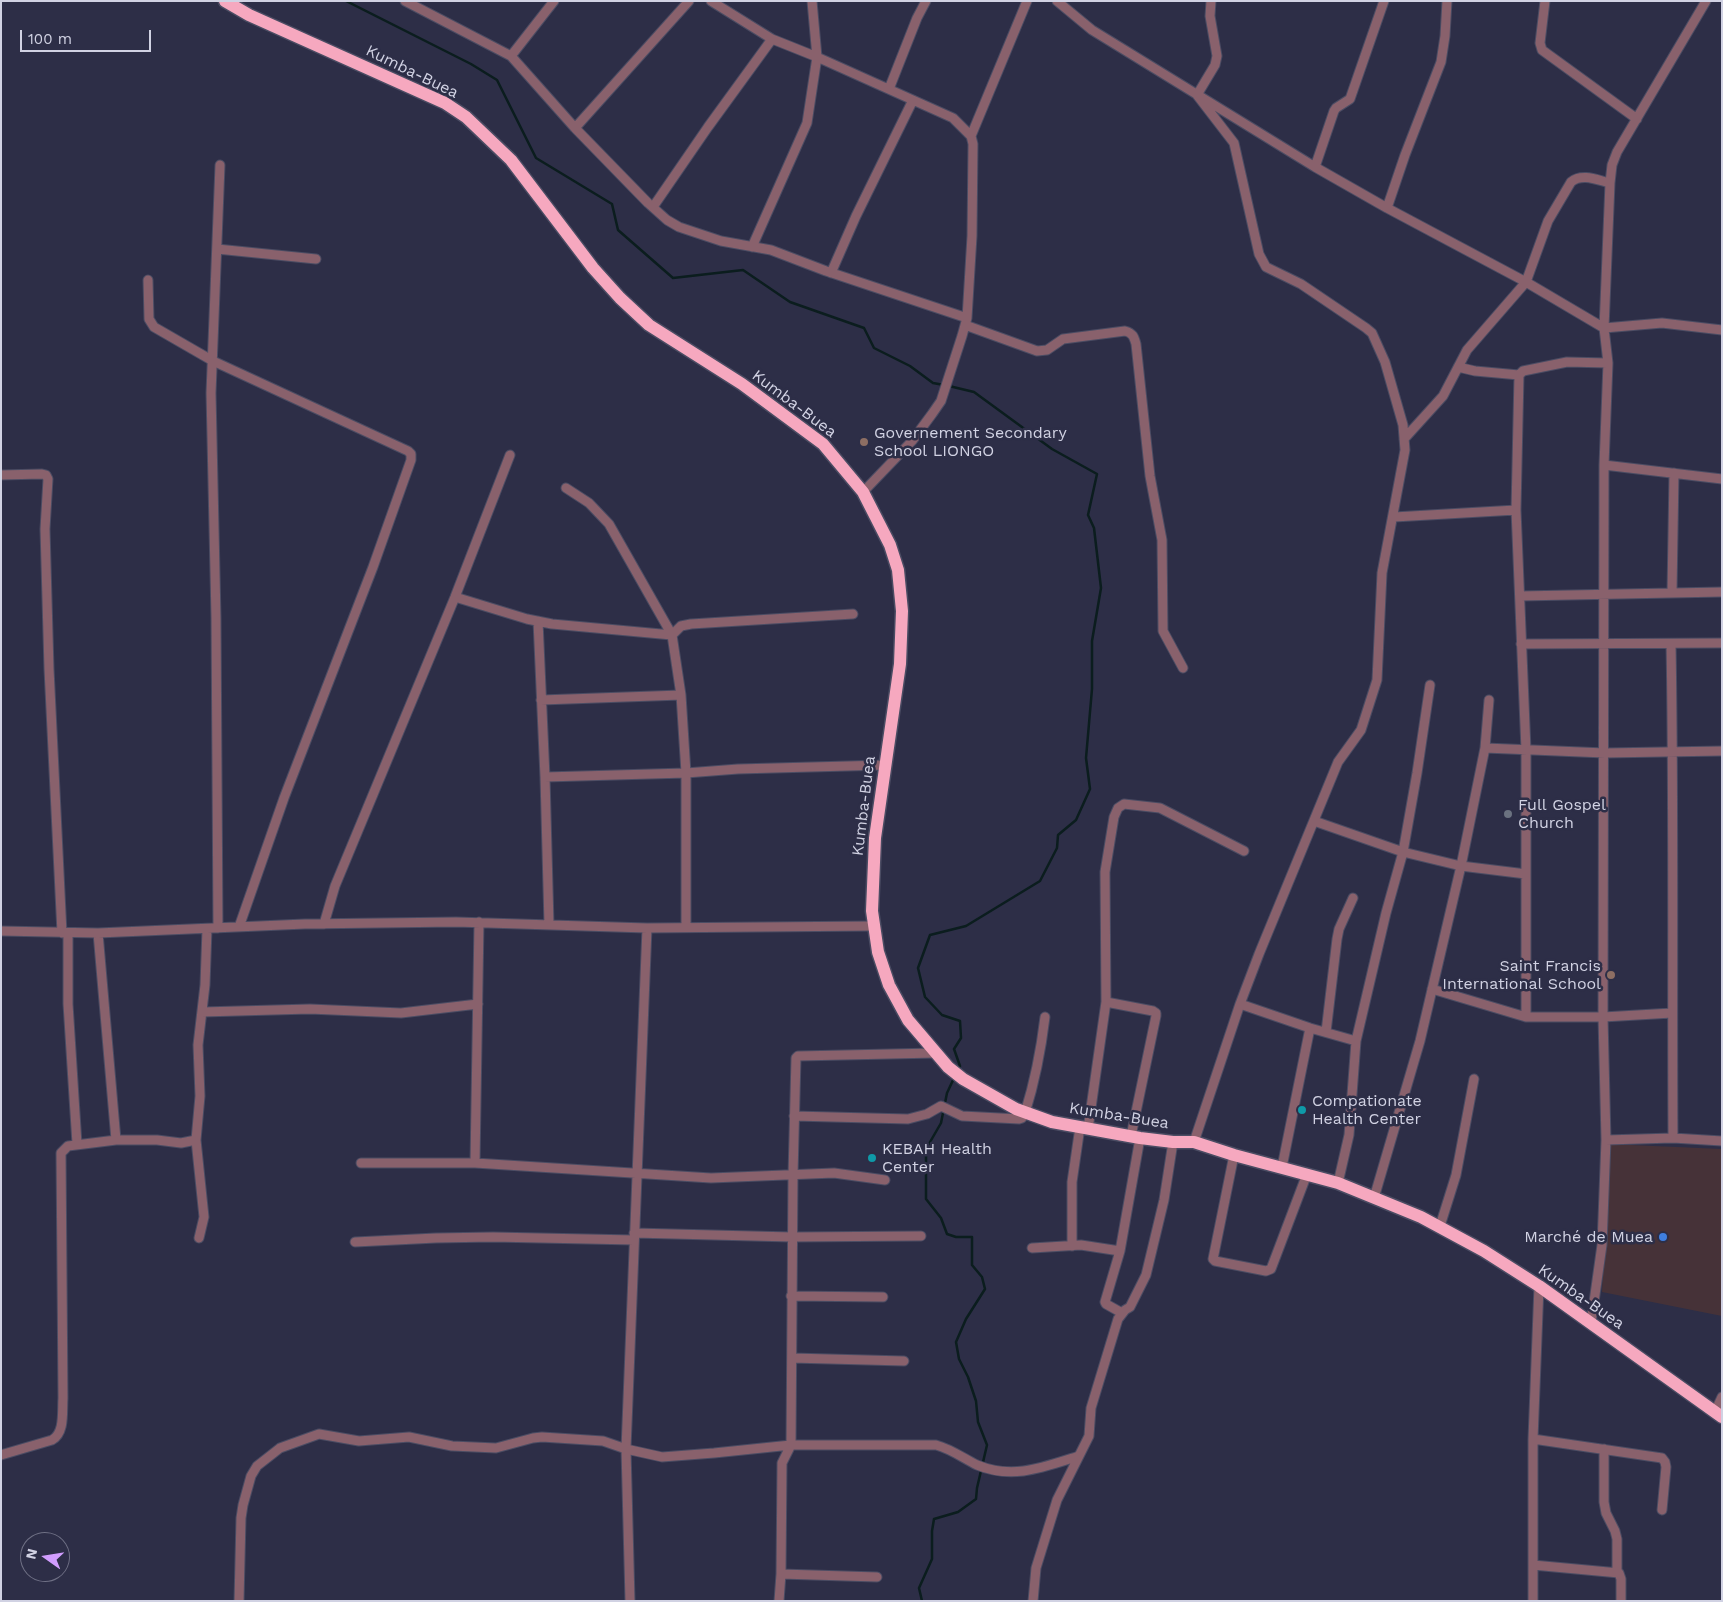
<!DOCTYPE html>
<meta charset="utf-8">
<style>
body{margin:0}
#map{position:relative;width:1723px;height:1602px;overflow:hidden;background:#2d2e47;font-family:"Work Sans",sans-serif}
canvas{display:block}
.frame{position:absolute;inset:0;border:2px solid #d1d2e3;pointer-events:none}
.north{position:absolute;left:20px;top:1532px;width:50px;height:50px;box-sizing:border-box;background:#2d2e47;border:1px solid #6f7085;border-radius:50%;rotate:283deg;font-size:14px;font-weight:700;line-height:20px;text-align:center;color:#d1d2e3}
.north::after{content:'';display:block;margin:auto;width:18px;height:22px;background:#d19dfe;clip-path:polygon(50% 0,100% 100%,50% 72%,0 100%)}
.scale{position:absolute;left:20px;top:30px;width:131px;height:22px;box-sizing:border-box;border:2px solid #d1d2e3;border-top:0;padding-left:6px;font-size:15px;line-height:18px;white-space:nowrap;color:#d1d2e3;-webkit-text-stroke:4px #2d2e47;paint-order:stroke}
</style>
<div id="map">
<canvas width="1723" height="1602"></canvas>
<div class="frame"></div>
<div class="north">N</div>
<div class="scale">100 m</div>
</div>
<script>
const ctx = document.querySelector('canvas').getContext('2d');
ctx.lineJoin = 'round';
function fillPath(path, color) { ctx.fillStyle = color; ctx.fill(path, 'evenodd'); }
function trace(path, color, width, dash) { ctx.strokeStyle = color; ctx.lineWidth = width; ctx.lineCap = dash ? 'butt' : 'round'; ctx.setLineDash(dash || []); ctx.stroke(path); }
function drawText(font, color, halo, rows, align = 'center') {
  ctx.font = font + ' "Work Sans",sans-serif'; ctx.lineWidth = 5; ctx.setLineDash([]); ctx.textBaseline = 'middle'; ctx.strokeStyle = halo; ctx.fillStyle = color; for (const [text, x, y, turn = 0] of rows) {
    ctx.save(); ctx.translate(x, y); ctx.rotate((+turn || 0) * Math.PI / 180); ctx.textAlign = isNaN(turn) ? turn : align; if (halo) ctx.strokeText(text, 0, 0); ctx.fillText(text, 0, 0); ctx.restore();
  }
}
fillPath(new Path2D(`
 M1608,1144l114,5v167l-120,-24z`), '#463238');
trace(new Path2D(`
 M346,1l125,63 26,16 39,78 76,46 6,26 55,48 70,-8 47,32 74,26 10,20 36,18 23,17 11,2
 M949,386l25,6 78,57 45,25 -9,41 6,13 7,60 -9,53v48l-6,69 4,31 -14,31 -18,15 -1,13 -17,33 -74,45 -36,9 -12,33 7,29 17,18 18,6 1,17 -7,11 6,17 -2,5
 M922,1601l-3,-13 13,-29v-28l2,-12 24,-7 18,-13 1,-11 10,-43 -9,-23 -2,-21 -8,-24 -9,-18 -3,-17 10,-23 19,-30 -3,-12 -10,-12v-28h-16l-9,-3 -6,-16 -15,-19v-50l15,-26 6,-30 7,-15`), '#0b1d1e', 2.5);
const minor = new Path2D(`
 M405,1l106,55 64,72 73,75 19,17 12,7 42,14 50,9 55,21 141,47
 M711,1l61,38 45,18 136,61 18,18 2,8 -1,92 -5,82 -5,18 -21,65 -9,13 -20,27 -49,51
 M1057,1l35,29 223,137 72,41 139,74 78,46 58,-5 60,7
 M1545,1l-5,42 2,7 95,69
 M511,56l43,-55
 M889,89l28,-71 9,-17
 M1197,95l18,-30 2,-9 -7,-40 1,-15
 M575,128l114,-127
 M971,136l56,-135
 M1315,167l19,-56 2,-3 14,-9 34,-98
 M653,207l55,-80 64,-88
 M1387,208l18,-53 36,-93 4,-26 2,-35
 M752,247l55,-124 10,-66 -5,-56
 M217,249l99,10
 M831,273l25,-57 57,-116
 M148,280l1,39 5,8 59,34 195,90 3,3v6l-38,107 -89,231 -45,129
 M965,325l72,26 10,-1 16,-11 62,-8c8,2 9,6 11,13l14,132 12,64 1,91 20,37
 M1458,367l17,4 44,4 4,-4 44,-9 41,1
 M1519,375l-3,135 10,240v267
 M1404,439l39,-43 24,-46 59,-68 22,-61 23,-39c11,-9 26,-2 39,1
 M1604,465l118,14
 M1,475l41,-1 4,1 2,4 -3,50 4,140 13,264
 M566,488l23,15 20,21 63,111 9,60 5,78v153
 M1394,517l122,-7
 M1672,592l2,-119
 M1520,596l202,-4
 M455,597l72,22 25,5 120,11 9,-9 10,-2 162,-10
 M538,621l7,156 4,147
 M1521,644l201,-1
 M1671,644c3,165 1,330 2,494
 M541,700l140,-5
 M1485,748l120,5 117,-2
 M545,777l141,-4 52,-4 147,-4
 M1314,821l89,31 58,14 65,8
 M324,924l11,-38 120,-289 55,-142
 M218,928l-2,-310 -5,-225 9,-228
 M647,928l-21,521 36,8 52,-4 77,-8h145c15,4 27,13 41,20 36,15 67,2 102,-9
 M1,931l97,2 207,-9 151,-2 191,6 227,-2
 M68,933v71l9,140
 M98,933l18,207
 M1432,989l94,28h77l69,-4
 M1240,1004l70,24 46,13
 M202,1012l108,-3 91,4 77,-9
 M1326,1032l11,-93 2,-10 14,-31
 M794,1116l114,3 19,-5 14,-8 21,10 57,3 3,-1 3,-5c10,-32 16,-63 20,-96
 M1088,1129l18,-127
 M1131,1136l25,-120v-3l-3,-2 -47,-9 -1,-130 9,-55 4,-9 6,-4 36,4 84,43
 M1606,1140l67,-2 49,3
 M1194,1142l46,-138 19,-50 79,-192 23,-32 16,-50 5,-107 23,-123 -2,-25 -18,-63 -13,-29 -6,-5 -65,-44 -35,-17 -7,-13 -25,-111 -37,-48
 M1234,1155l-21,104 2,2 51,10 5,-2 36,-95
 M361,1163h114l236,15 123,-5 51,7
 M475,1163l4,-241
 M1282,1167l28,-139
 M1338,1183l11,-48 7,-94 30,-128 17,-61 14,-79 13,-88
 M1374,1198l46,-157 41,-175 24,-118 4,-48
 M1440,1226l16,-51 18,-96
 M634,1233l158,4 129,-1
 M199,1238l5,-21 -8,-77 4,-44 -2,-51 7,-60 2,-56
 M355,1242l81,-4 57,-1 141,3
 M1072,1246v-64l8,-55
 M1032,1248l49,-3 39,6
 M791,1296l92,1
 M1122,1313l-16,-9 -1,-2 15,-51 20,-113
 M1591,1323l11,-78 4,-105 -3,-123 1,-552 4,-102 -4,-35 6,-145 2,-18 5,-13 89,-151
 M792,1358l112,3
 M1715,1412l7,-15
 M1533,1439l129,19 3,4 1,5 -4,43
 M1604,1449v53l2,11 9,18 2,8v33
 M1,1455l51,-15c13,-7 10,-28 11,-42l-2,-245 7,-7 48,-6h41l24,3 15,-3
 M1533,1565l86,8 2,6v22
 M781,1574l96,3
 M239,1601l2,-83 2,-13 8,-29 6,-10 23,-18 39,-14 40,7 50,-4 43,9 44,2 37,-10 9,-1 61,4 23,8 4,152
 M779,1601l2,-27 1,-111 9,-18 2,-270 3,-117 2,-2 138,-3
 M1033,1601l3,-33 21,-68 32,-64 2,-28 27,-89 7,-9 5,-3 16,-32 18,-75 9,-58
 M1533,1601v-162l6,-153`);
const highway = new Path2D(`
 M225,1l24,14 196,88 21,14 45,43 82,108 27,30 29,27 93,59 81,60 40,48 27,53 8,25 4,41 -2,53 -25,174 -3,73 6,41 11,33 19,35 40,47 15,12 53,30 36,13 88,16 33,4h21l40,13 104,28 83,34 63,34 55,35 183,131`);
trace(minor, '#4b4c63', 11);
trace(highway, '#4b4c63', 15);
trace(minor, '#89616c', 9);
trace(highway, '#f6a8bf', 12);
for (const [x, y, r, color] of [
 [864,442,5,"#8d6e63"],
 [1508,814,5,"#6b7280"],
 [1611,975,5,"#8d6e63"],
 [1302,1110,5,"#0f9aa8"],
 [872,1158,5,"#0f9aa8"],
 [1663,1237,5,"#3f7fe0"]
]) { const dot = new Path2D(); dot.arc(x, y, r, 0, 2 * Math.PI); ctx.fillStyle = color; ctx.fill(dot); trace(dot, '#2d2e47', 2); }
drawText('16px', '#d1d2e3', '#2d2e47', [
 ["Kumba-Buea",412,72,26],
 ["Kumba-Buea",794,404,37],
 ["Kumba-Buea",864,806,-83],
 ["Kumba-Buea",1119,1116,9],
 ["Kumba-Buea",1581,1297,35]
]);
drawText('16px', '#d1d2e3', '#2d2e47', [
 ["Governement Secondary",874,433],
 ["School LIONGO",874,451],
 ["Full Gospel",1518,805],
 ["Church",1518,823],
 ["Saint Francis",1601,966,"right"],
 ["International School",1601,984,"right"],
 ["Compationate",1312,1101],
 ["Health Center",1312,1119],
 ["KEBAH Health",882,1149],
 ["Center",882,1167],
 ["Marché de Muea",1653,1237,"right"]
], 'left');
</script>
